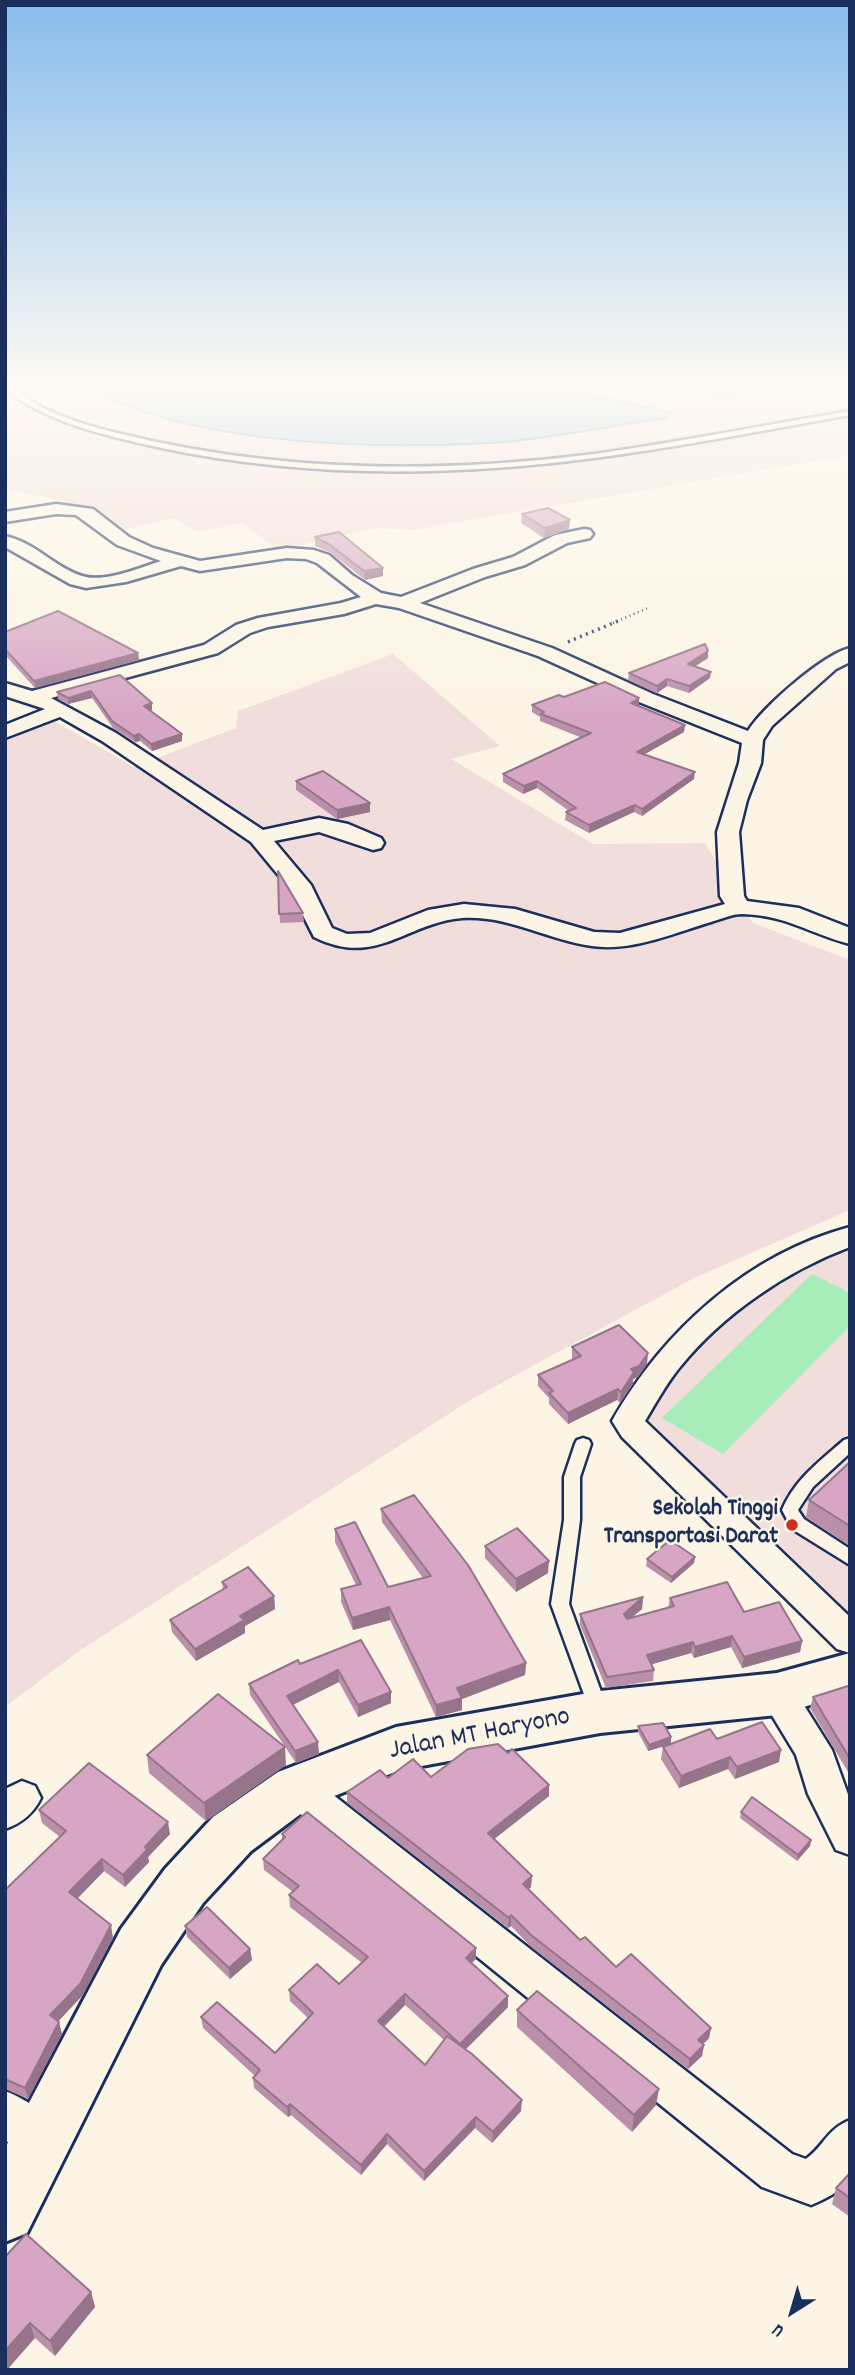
<!DOCTYPE html>
<style>
body{margin:0}
#map{position:relative;width:855px;height:2375px;overflow:hidden;background:#fcf5e5;font-family:Dekko,sans-serif}
canvas{display:block}
.frame{position:absolute;inset:0;border:7px solid #1b2f5e;pointer-events:none}
.north{position:absolute;left:757px;top:2277px;width:70px;height:70px;-webkit-text-stroke:5px #fcf5e5;paint-order:stroke;rotate:217deg;font-size:19px;font-weight:700;line-height:28px;text-align:center;color:#1b2f5e}
.north::after{content:'';display:block;margin:auto;width:24px;height:32px;background:#1b2f5e;clip-path:polygon(50% 0,100% 100%,50% 72%,0 100%)}
</style>
<div id="map">
<canvas width="855" height="2375"></canvas>
<div class="frame"></div>
<div class="north">U</div>
</div>
<script>
const ctx = document.querySelector('canvas').getContext('2d');
ctx.lineJoin = 'round';
function fillPath(path, color) { ctx.fillStyle = color; ctx.fill(path, 'evenodd'); }
function trace(path, color, width, dash) { ctx.strokeStyle = color; ctx.lineWidth = width; ctx.lineCap = dash ? 'butt' : 'round'; ctx.setLineDash(dash || []); ctx.stroke(path); }
function drawText(font, color, halo, rows, align = 'center') {
  ctx.font = font + ' Dekko,sans-serif'; ctx.lineWidth = 5; ctx.setLineDash([]); ctx.textBaseline = 'middle'; ctx.strokeStyle = halo; ctx.fillStyle = color; for (const [text, x, y, turn = 0] of rows) {
    ctx.save(); ctx.translate(x, y); ctx.rotate((+turn || 0) * Math.PI / 180); ctx.textAlign = isNaN(turn) ? turn : align; if (halo) ctx.strokeText(text, 0, 0); ctx.fillText(text, 0, 0); ctx.restore();
  }
}
fillPath(new Path2D(`
 M5,385h845v70l-437,75 -37,-2 -98,22 -36,-27 -45,9 -24,-14 -56,13 -32,-24 -80,-19z
 M393,654l107,92 -49,13 142,85 112,-1 48,80 97,37v250l-156,68 -222,121 -393,252 -74,56v-967l49,-19 80,46 102,-39 2,-17z
 M850,1246v377l-217,-197 34,-73 112,-82z`), '#f1dddb');
fillPath(new Path2D(`
 M812,1274l38,19v33l-127,128 -61,-36z`), '#a7edba');
const water = new Path2D(`
 M84,385h422c56,4 110,14 165,28l-3,5c-59,8 -120,21 -179,25 -119,6 -301,3 -405,-58z`);
fillPath(water, '#96c7f2');
trace(water, '#658ab7', 2);
trace(new Path2D(`
 M669,385c32,7 65,16 96,0`), '#658ab7', 4.5);
const service = new Path2D(`
 M5,385c14,4 27,18 40,24 26,12 54,20 81,26 153,37 312,39 468,19 86,-12 171,-29 256,-43v4c-85,15 -170,32 -256,43 -145,19 -293,20 -437,-11 -54,-12 -107,-24 -152,-57z
 M583,1438l6,2 2,4 -11,33v43l-11,84 38,104 -3,5 -6,3 -6,-3 -3,-5 -38,-104 13,-84v-43l11,-33 2,-4z
 M850,1438v15l-37,34 -15,23 6,9 46,30v16l-58,-36 -10,-19c13,-31 38,-49 62,-70z`);
const minor = new Path2D(`
 M56,504l37,5 36,28 24,11 47,13 87,-13 27,2 15,5 23,20 29,18 20,4 72,-28 40,-12 42,-22 29,-6 6,1 3,4 -3,4 -23,5 -42,22 -40,12 -65,26 132,45 101,46 95,37c15,-24 74,-76 102,-83v14l-14,7 -64,57 -9,14 -2,23 -14,37 -8,32 5,64 3,5 52,7 51,20v16c-40,-10 -63,-29 -108,-30 -10,0 -21,5 -31,8 -37,11 -80,30 -119,24 -44,-6 -84,-31 -130,-28 -57,5 -86,50 -148,19l-25,-49 -38,-46 -149,-101 -42,-24 -55,21v-13l40,-16 -40,-13v-13l27,8 172,-46 32,-20 22,-7 83,-15 20,-6 -44,-34 -11,-4 -19,-1 -87,13 -19,-5 -55,16 -40,6 -16,-4 -65,-37v-11c31,7 49,31 77,40 23,7 57,-8 79,-15l-44,-16 -41,-30 -20,-1 -51,8v-10zM376,604l23,4 139,48 101,46 103,41 -3,20 -22,69 3,64 5,8 -105,29 -26,-1 -79,-23 -51,-5 -36,6 -58,23 -23,1 -15,-6 -21,-43 -37,-44 45,-9 54,18 8,-2 3,-5 -3,-5 -33,-14 -29,-6 -56,12 -147,-97 -65,-35 167,-45 32,-20 18,-6 76,-13z
 M850,1227v20c-64,24 -127,67 -170,120 -14,17 -24,36 -35,54l205,196v36l-13,-4 -215,-212 -10,-16c51,-90 136,-167 238,-194z
 M777,1679l13,4 42,67 18,50v55l-14,-5 -28,-56 -12,-39 -37,-61 5,-11z
 M296,1772l13,4 483,378 14,5c19,-14 20,-29 44,-39v59c-10,13 -25,20 -39,26l-49,-18 -479,-387 -6,-12 6,-12z
 M22,1781l13,5 6,12c-8,16 -19,25 -36,31v-40z
 M5,2091c24,9 49,27 59,51l-7,15 -15,7 -15,-7 -22,-17z`);
const secondary = new Path2D(`
 M850,1653v40l-73,22 -177,18 -200,37 -86,34 -63,47 -48,52 -42,62 -134,268 -22,9v-94l116,-219 44,-60 48,-52 65,-45 118,-45 204,-36 177,-18z`);
trace(service, '#1b2f5e', 5);
trace(minor, '#1b2f5e', 5);
trace(secondary, '#1b2f5e', 6);
trace(new Path2D(`
 M613,623l37,-16`), '#1b2f5e', 2.5, [1, 3.5]);
trace(new Path2D(`
 M568,642l50,-21`), '#1b2f5e', 3.5, [2, 4.5]);
fillPath(service, '#fcf5e5');
fillPath(minor, '#fcf5e5');
fillPath(secondary, '#fcf5e5');
fillPath(new Path2D(`
 M522,514l47,15 -25,9 -23,-15z
 M315,537l68,31v8l-18,4 -34,-27 -16,-7z
 M5,632l133,21 1,7 -104,28 -30,-33z
 M708,651v7l-13,8 15,12 -21,15 -22,-7 -10,7 -29,-13 1,-7z
 M120,675l32,28v7h-2l32,31 -30,10 -12,-10 -5,1 -22,-14 -21,-30 -24,6 -10,-5 -1,-7z
 M564,697l75,8 -2,1 47,26 -39,22 49,25 -52,37 -8,-4 -45,21 -24,-13 1,-8 3,-1 -32,-23 -14,6 -20,-12v-8l79,-36 -42,-17v-4l-8,-5v-7z
 M296,781l74,22v9l-33,7 -41,-29z
 M278,871l25,42 1,9 -24,1z
 M572,1347l75,17 -9,13 -5,2v5l-13,19 -3,-3 -49,24 -19,-20v-6l-11,-12v-11l35,-15 -1,-2z
 M850,1462v84l-44,-29 3,-17z
 M381,1509l145,154 -1,12 -63,24v11l-26,7 -46,-97 -37,10 -12,-28v-13l15,-4 -21,-43v-13l53,58 35,-9 -41,-56z
 M485,1546l63,27 -32,19 -31,-34z
 M695,1557l-1,6 -23,20 -25,-17 1,-7z
 M222,1582l52,14 1,13 -30,17v7l-49,28 -24,-29 -2,-12 53,-30z
 M643,1597l-1,12 -10,8 36,-9 2,-10 74,14 58,29 -2,11 -58,16 -11,-21 -37,11 -3,-5 -39,11 2,6 -1,11 -47,7 -26,-63v-11z
 M361,1640l30,63 -33,14 -19,-35 -46,23 26,49 -23,9 -46,-68 -1,-11z
 M850,1688v84h-2l-38,-64 3,-11z
 M638,1726l33,18 -23,7 -10,-19z
 M717,1739l62,23 -44,17 -7,-10 -49,19 -18,-29 2,-12z
 M508,1753l41,32v11l-55,43 37,48 -2,2 51,51 36,27 95,61 -2,10 -6,6 1,1 -2,11 -14,13 -158,-123 -19,-20 -3,2 -161,-125v-11l41,-14 43,-1z
 M147,1755l139,10 -80,56 -57,-48z
 M39,1810l131,24 -22,23 1,5 -24,25 -21,-16 -27,28 36,39 -31,58 -24,25 4,13 -34,65 -23,-10v-199l55,-53 -18,-14z
 M741,1812l70,28 -1,6 -13,15 -57,-43z
 M282,1834l194,125 -5,4 37,33v11l-42,42 55,62 -29,32 -17,-15 -51,53 -37,-37 -26,31 -70,-60 -3,2 -34,-29 -1,-10 2,-2 -52,-48 -2,-11 74,36 33,-35 -18,-17 -1,-11 50,-6 23,-21 -72,-56 -1,-12 4,-3 -29,-22 -1,-11 19,-19zM405,2005l39,35 -19,25 -41,-38z
 M185,1926l65,23 2,11 -22,19 -43,-42z
 M517,2010l139,95 -24,27 -115,-105z
 M850,2173v44l-18,-13 4,-16z
 M5,2257l86,35 4,15 -40,49 -20,-18z`), '#b98fa9');
fillPath(new Path2D(`
 M570,520l-1,9 -25,9 1,-10z
 M383,568v8l-18,4 -1,-9z
 M708,651v7l-20,13v-7z
 M138,653l1,7 -104,28 -1,-7z
 M711,672l-1,6 -21,15v-7z
 M667,679v7l-10,7v-7z
 M91,691l1,7 -24,6v-6z
 M639,698v7l-8,5v-7z
 M152,703v7l-8,2v-6z
 M685,725l-1,7 -48,27 1,-7z
 M139,734l1,7 -5,1 -1,-6z
 M182,734v7l-30,10 -1,-7z
 M695,772l-1,7 -52,37v-7z
 M537,781v7l-14,6 1,-8z
 M370,803v9l-33,7v-9z
 M635,805l-1,7 -45,21v-8z
 M648,1353l-1,11 -9,13 -5,2v5l-13,19 1,-11 10,-23z
 M618,1389l-1,11 -49,24v-11z
 M695,1557l-1,6 -23,20 1,-6z
 M549,1561l-1,12 -32,19v-13z
 M274,1596l1,13 -30,17v7l-49,28 -1,-12 45,-33z
 M643,1597l-1,12 -19,16 1,-11z
 M389,1607l1,13 -37,10 -1,-12z
 M732,1636l-1,11 -37,11 1,-11z
 M802,1641l-2,11 -58,16 2,-11z
 M693,1642l-2,11 -45,13 1,-11z
 M526,1663l-1,12 -63,24v11l-26,7v-12l21,-17z
 M338,1670l1,12 -51,25 -1,-11z
 M391,1692v11l-33,14v-12z
 M671,1737v7l-23,7 1,-6z
 M318,1742l1,12 -23,9 -1,-12z
 M285,1747l1,18 -80,56 -2,-18z
 M781,1750l-2,12 -44,17 2,-12z
 M730,1757l-2,12 -49,19 2,-12z
 M549,1785v11l-61,48v-11z
 M168,1822l2,12 -22,23 1,5 -24,25 -2,-12 22,-28z
 M811,1840l-1,6 -13,15 1,-6z
 M102,1859l2,12 -32,33 -3,-12z
 M532,1876l-1,11 -9,8 1,-11z
 M511,1915v11l-3,2 1,-10z
 M111,1925l2,13 -31,58 -29,31 -3,-12z
 M476,1948v11l-11,10 1,-11z
 M250,1949l2,11 -22,19 -1,-11z
 M405,1994v11l-27,27v-11z
 M508,1996v11l-48,48v-11z
 M59,2022l3,12 -34,65 -3,-11z
 M711,2028l-2,10 -12,12 1,-10z
 M704,2045l-2,11 -14,13 2,-10z
 M659,2089l-3,16 -24,27 2,-17z
 M522,2100l-1,11 -29,32 1,-11z
 M290,2104l1,11 -3,2 -1,-10z
 M476,2117l-1,11 -51,53v-10z
 M387,2134v10l-26,31v-10z
 M91,2292l4,15 -40,49 -5,-15z
 M30,2323l5,15 -28,32h-2v-19z`), '#967489');
const building = new Path2D(`
 M548,508l22,12 -25,8 -23,-14z
 M339,532l44,36 -19,3 -34,-26 -15,-8z
 M58,611l80,42 -104,28 -29,-32v-17z
 M705,644l3,7 -20,13 23,8 -22,14 -22,-7 -10,7 -28,-13z
 M120,675l32,28 -8,3 38,28 -31,10 -12,-10 -5,2 -22,-15 -21,-30 -23,7 -11,-6z
 M605,682l34,16 -8,5 54,22 -48,27 58,20 -53,37 -7,-4 -46,20 -23,-13 10,-4 -39,-27 -13,5 -21,-12 88,-41 -50,-19 3,-2 -12,-7 27,-10 5,2z
 M323,771l47,32 -33,7 -41,-29z
 M278,871l25,42 -24,1z
 M619,1325l29,28 -9,13 -8,3 3,3 -13,20 -3,-3 -50,24 -19,-20 4,-2 -15,-16 43,-19 -9,-9z
 M850,1462v64l-41,-26z
 M414,1495l54,70 58,98 -69,25 5,10 -26,7 -47,-98 -37,11 -11,-29 20,-5 -26,-55 20,-7 33,65 43,-11 -50,-67z
 M517,1528l32,33 -33,18 -31,-33z
 M670,1540l25,17 -23,20 -25,-18z
 M248,1567l26,29 -34,20 4,4 -49,29 -25,-29 57,-33 -5,-5z
 M727,1582l17,30 35,-10 23,39 -58,16 -12,-21 -37,11 -2,-5 -46,13 7,15 -47,7 -27,-63 63,-17 -19,17 3,5 47,-13 -4,-8z
 M361,1640l30,52 -33,13 -20,-35 -51,26 31,46 -23,9 -46,-67 49,-24 2,4z
 M848,1686l2,2v71l-37,-62z
 M218,1694l67,53 -81,56 -57,-48z
 M762,1722l19,28 -44,17 -7,-10 -49,19 -18,-29 47,-18 7,10z
 M663,1723l8,14 -22,8 -11,-19z
 M498,1744l10,9 4,-4 37,36 -61,48 44,43 -9,8 57,56 5,-3 31,30 15,-13 80,74 -13,12 6,5 -14,14 -159,-124 -20,-20 -2,3 -162,-126 33,-22 8,8 25,-19 18,18 37,-28z
 M89,1763l79,59 -23,25 2,3 -24,25 -21,-16 -33,33 42,33 -31,59 -30,31 9,7 -34,66 -20,-9v-189l61,-59 -27,-21z
 M752,1797l59,43 -13,15 -57,-43z
 M307,1812l169,136 -10,10 42,38 -48,48 -55,-50 -27,27 47,44 22,-29 25,18 50,46 -29,32 -17,-15 -52,54 -37,-37 -26,31 -71,-61 -3,3 -34,-29 7,-8 -59,-53 16,-15 58,51 38,-40 -24,-23 28,-26 22,20 29,-27 -79,-62 10,-9 -36,-27 22,-22 -3,-3z
 M207,1907l43,42 -21,19 -44,-42z
 M537,1991l122,98 -25,26 -117,-105z
 M850,2173v25l-14,-10z
 M26,2234l65,58 -41,49 -20,-18 -25,28v-94z`);
fillPath(building, '#d7a6c4');
trace(building, '#967489', 2);
const sky = ctx.createLinearGradient(0, 0, 0, 717);
sky.addColorStop(0, '#87bcec');
sky.addColorStop(0.54, '#fefaf3');
sky.addColorStop(1, '#fefaf300');
ctx.fillStyle = sky;
ctx.fillRect(0, 0, 855, 717);
for (const [x, y, r, color] of [
 [792,1525,7,"#c8321e"]
]) { const dot = new Path2D(); dot.arc(x, y, r, 0, 2 * Math.PI); ctx.fillStyle = color; ctx.fill(dot); trace(dot, '#fcf5e5', 2.5); }
drawText('bold 24px', '#1b2f5e', '#fcf5e5', [
 ["Sekolah Tinggi",778,1511],
 ["Transportasi Darat",778,1539]
], 'right');
drawText('28px', '#1b2f5e', '#fcf5e5', [
 ["Jalan MT Haryono",480,1736,-11]
]);
</script>
